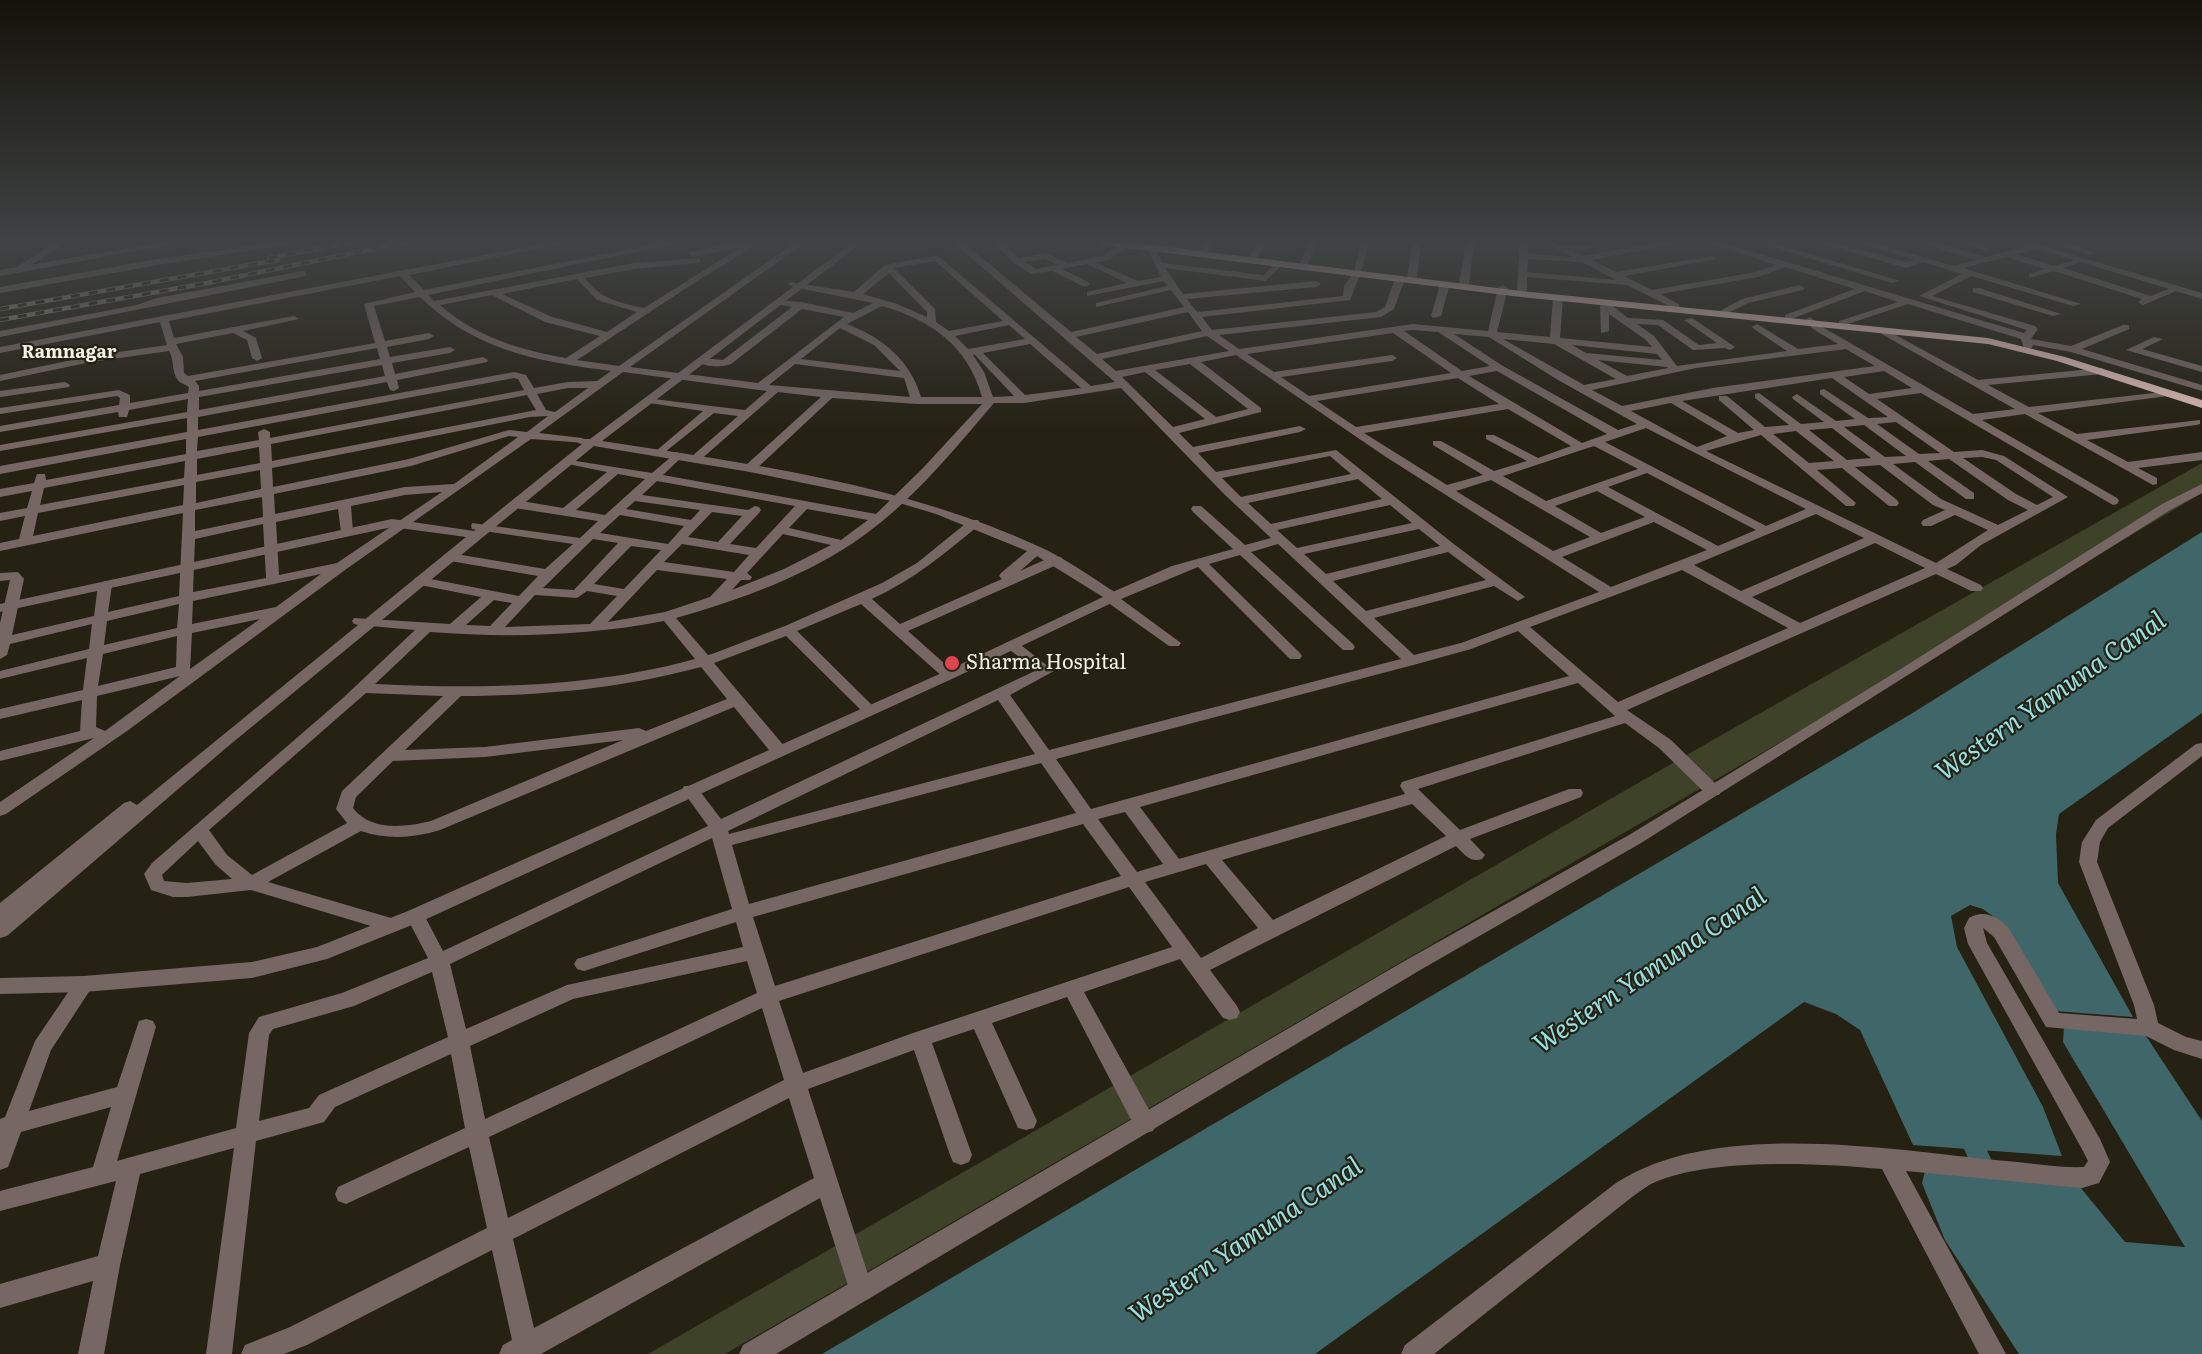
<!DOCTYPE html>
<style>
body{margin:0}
canvas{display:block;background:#252113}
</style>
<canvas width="2202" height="1354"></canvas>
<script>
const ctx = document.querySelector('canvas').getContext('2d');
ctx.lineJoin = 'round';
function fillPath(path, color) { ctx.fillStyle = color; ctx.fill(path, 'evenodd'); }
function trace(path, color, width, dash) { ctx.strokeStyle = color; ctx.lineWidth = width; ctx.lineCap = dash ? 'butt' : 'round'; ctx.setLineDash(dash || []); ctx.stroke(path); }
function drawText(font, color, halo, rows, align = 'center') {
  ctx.font = font + ' Literata,serif'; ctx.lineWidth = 4.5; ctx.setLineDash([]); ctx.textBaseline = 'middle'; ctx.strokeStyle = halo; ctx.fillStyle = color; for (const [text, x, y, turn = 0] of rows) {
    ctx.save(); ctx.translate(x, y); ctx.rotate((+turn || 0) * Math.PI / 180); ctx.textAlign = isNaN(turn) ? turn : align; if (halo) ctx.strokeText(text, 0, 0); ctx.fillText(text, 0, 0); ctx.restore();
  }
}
fillPath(new Path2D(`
 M2202,463v30l-330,196 -1147,665h-77l1063,-613z`), '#3d4228');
fillPath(new Path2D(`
 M2202,532v181l-143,101 -3,20 2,49 75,134 -78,-6 -50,-86 -22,-16 -13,-4 -19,11 6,31 86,160 19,49 -149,-11 -53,-115 -24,-16 -32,-12 -489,352h-493l1089,-640z
 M2064,1027l80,6 58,88v233h-183l-74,-114 -23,-57 3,-12 151,11 49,60 60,5 -122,-205z`), '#3f6668');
fillPath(new Path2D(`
 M1967,1121l8,3 20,44 3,7 -3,7 -8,3 -8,-3 -23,-51 3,-7z`), '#3f6668');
fillPath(new Path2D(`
 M56,242h10l-43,29h-6v-4z
 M278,242h25l-145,23 -158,28v-6l158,-28z
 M552,242h19l-162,33 15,15 241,-48h19l-256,53 6,6 200,-38 66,-5v4l-3,1 -63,6 -49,9c15,21 35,25 59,30l97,-61 -48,10 -4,-3 1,-2 45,-10 17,2v4l-52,31 -123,81 42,6 177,-124h10l-176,125 128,16 86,-66 -42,-8 -71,55c-10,4 -26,3 -35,-3l5,-3 22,2 69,-53 -15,-3v-4l24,2 52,11 20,-10 -80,-16 -5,-3 2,-2 64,10 31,-27 52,-10 154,131 24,-4 -162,-140h10l108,90 113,-25 -13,-17 -75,17v-4l71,-17 -3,-5 -77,15v-4l40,-9 -40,-19 -25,5 26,13 2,2 -5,3 -33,-16 -20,3 -18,-11 -16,-16 1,-5h8l-2,3 14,13 27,-5 22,10 35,-7 17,-13h6v4l-17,13 -13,3 42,18 23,-4 -13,-28 4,-7h8l-4,7 6,14 102,12 12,-13 7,2 -17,17 -101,-13 18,26 133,-13 5,3 -5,3 -129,12 10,13 146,-16 1,-10 10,-14 7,-30h8c-5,22 -11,38 -19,58l-148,17 10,13 164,-18 9,-5 10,-28 5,-3 5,3 -11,30 -13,8 -162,18 20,14 174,-25 75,7 10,-43 5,-3 5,3 -11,44 53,5 3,-40 5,-3 5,3 -3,41 92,9 -6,-7 -37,-26v17l-8,2 -1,-30 5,-3 23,18 35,2 36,25 18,-2 -33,-23 8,-2 43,29 -5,3 -5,-2 -32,2 -35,-25 -21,-1 17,12 23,30 110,-15 -33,-22 -2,-2 5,-3 41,25 40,-5 -25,-15 -8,-9 5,-3 9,8 154,89 42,-5 -137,-77 -2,-2 5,-3 97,53 124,-12 5,3 -5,3 -114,11 41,22 143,-16 1,2 -5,3 -130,17 39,21 123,-14v4l-4,1 -109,15 41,22 74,-10v8l-64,8 19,10v6l-4,1 -128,-71 -43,6 135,78 2,3 -2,3 -4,1 -192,-112 -44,6 77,53 28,-2 22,6 64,41 -87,48 -25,20 -9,4 34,16 2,3 -2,3h-10l-35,-17 -309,136 44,30 48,47 2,4 -2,4h-12l-48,-47 -34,-25 -207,66 42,41 109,-41h12l2,4 -2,4 -111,42 15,16 -3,4c-12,4 -18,-5 -26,-13l-246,124 27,36 3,6 -3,6 -7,2 -7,-2 -43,-59 -96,33 69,125 3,7 -3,7 -8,2 -8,-2 -70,-134 -75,26 45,98 -3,7 -8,2 -8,-2 -44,-99 -42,14 40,112 -3,7 -8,3 -8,-3 -3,-7 -36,-105 -106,39 65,201 -3,8 -9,4 -9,-4 -32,-100 -279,156h-42l4,-9 9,-5 -20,-90 -185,95 -23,9h-43l4,-9 45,-18 197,-99 -18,-81 -123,57 -8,-3 -3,-7 3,-7 127,-59 -14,-74 -116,53 -11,15 -68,19 -24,213h-26l28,-206 -94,26 -20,91 -16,89h-26l15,-73 -93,27v-24l98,-28 18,-75 -116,30v-20l93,-24 18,-60 -90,25 -13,35 -8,3v-51l5,-2 30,-76 42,-62 7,-3 7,3 3,5 -43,66 -22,61 88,-24 22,-66 7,-2 7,2 3,6 -39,134 119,-33 13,-95 10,-16 83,-24 86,-35 -22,-42 2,-5 7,-2 7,2 21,40 265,-125 -26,-36 2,-4h12l25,33 316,-149 -30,-22 -2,-3 2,-3h10l37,29 -44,24 39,55 352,-91 -123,-115 -27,8 102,92 2,3 -2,3h-10l-103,-95 -31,9 91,89 2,3 -2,3h-10l-92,-92 -77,32 60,44 -2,3h-10l-62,-44 -2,-3 3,-5 64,-28 61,-17 -40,-37 -2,-3 2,-3h8l44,39 26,-7 -47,-44 -103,-106 -97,15h-30c-40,47 -81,97 -131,133 -54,39 -123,64 -187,82l32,37 4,-1 73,-28 97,-43 35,-20 53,-43h8l2,3 -2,3c-34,28 -65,54 -106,73l28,25 102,-45 -3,-3 2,-3 31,-26 5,-1 7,4 -24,21 31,-14h10l2,3 -2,3 -153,68 46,41 2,3 -2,3h-10l-83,-74 -64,27 78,77 3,3 -3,3h-10l-79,-78 -72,27 71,84 2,4 -2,4h-12l-39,-48 -294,123c-26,8 -53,10 -79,1l-93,51 130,38 2,5 -2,5 -7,2 -140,-42 -64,7h-14l-22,-7 -7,-16 8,-11 191,-165 72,-68 -56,-5 -5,-1 -2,-3 2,-3 96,6 31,-27 -66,-13 -2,-3 2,-3 5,-1 99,19 19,-20 -88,-15 -5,-1 -2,-3 2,-3 5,-1 95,16 28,-25 -96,-14 -5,-1 -1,-3 1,-3 108,15 18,-17 -83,-13 -6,-4 6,-4 48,8 44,-36 -44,-9v-4l89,14 25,-21 6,4 -20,19 213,39 47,-46 59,-64h-65l-85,-6 -78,73 -4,1 -6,-4 2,-3 75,-68 -43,-5 -79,69 -4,2 -6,-4 2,-2 47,-41 -24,-3 -54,43 -6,-3 2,-2 47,-40 -54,-8 -4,-1v-4l100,12 22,-19 -144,-19 -84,61 43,5 6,3 -2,2 -55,-4 -186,131 -218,161 -121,83 -6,2v-14l94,-64 -94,23v-10l80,-20 2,-31 -82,19v-10l83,-19 4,-32 -87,21v-8l89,-22 3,-25 -82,20 -3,11 -7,4v-36l10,-43 -10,1v-8l18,-1 6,7 -12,56 82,-19 4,-31 7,-4 7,4 -4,27 71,-16 4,-83 -183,38v-8l19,-4 6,-23 -25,5v-8l27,-5 5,-17 -32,6v-8l34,-6 3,-9h8l1,6 140,-26v-15l-186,35v-8l187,-34v-14l-187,33v-6l187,-33 1,-13 -59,11 -2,7h-8l-1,-5 -118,20v-6l119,-21 1,-7 -3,-2 -117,18v-6l119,-18 11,5v8l58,-10 1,-6c-3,-2 -6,-3 -9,-5 -9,-7 -5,-21 -11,-31l-78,11 -91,19v-6l91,-19 76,-11 -7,-23 -160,31v-6zM1045,259l13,6 -22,4 -11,-7zM935,261l68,60 -54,10 -13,-9 -1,-13 -41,-41zM889,273l38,39v5l-30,-13 -34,-10zM400,276l15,16 -51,12 11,39 -187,33 -4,-3 -1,-16 -7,-13 57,-11 14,7 5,18 5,3 5,-3 -6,-20 -13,-7 56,-12 -5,-3 -120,22 -5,-17zM577,279l20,21 40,12 -30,20 -55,-15 -50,-23zM492,295l53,27 55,14 -34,22c-46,-8 -90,-21 -126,-53zM420,297c56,54 116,64 191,74l-14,10 -29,1 -34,6 -8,-13 -12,-3 -316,58v-13l189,-35 3,8 4,1 5,-3 -2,-8 90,-18 1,-2 -5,-3 -88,17 -3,-11 58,-10 5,-3 -5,-3 -60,10 -3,-10 42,-8 5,-3 -5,-3 -44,8 -11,-35zM882,306c49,14 86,40 100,91h-61c-11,-37 -38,-59 -74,-73zM1188,312l14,19 -105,23 -21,-17zM1009,325l16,14 -57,10 -13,-13zM840,328l34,17 26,26 -99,-12zM1413,330l25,2 52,34 -28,5 -58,-40zM1393,333l58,40 -142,23 -28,-19 111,-16 5,-3 -5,-3 -118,17 -27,-18zM1454,334l35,3 69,43 79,44 -19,6 -115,-64zM1207,336l22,15 -113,20 -14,-12zM1503,339l51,5 62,35 -32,6zM1030,344l51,44 -56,7 -42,-42zM1572,345l85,9 5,6 -76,-7zM377,348l3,11 -181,32v-5l-4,-5zM1846,349l29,17 -162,22 -91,18 -30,-16 104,-22zM973,355l1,-1 40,42 -21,1 -9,-25zM1236,355l150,102 213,135 -138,51 -47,12 -40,-37 120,-32 24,15 7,-4 -70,-52 -119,-95 -120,22 -18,-19 102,-21 6,-3 -6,-3 -107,21 -14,-14 82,-21v-4l-60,-46zM1598,360l69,7 1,1 -41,8zM795,364l109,14 6,19 -141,-12zM1190,364l58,45 -32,8 -61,-47zM382,365l3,11 -186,34v-13zM1497,371l110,63 -25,9 -113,-67zM1884,371l28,17 -43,6 -25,-17zM1145,372l60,47 -32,8 -51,-50zM514,378l4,1 6,11 -254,48v-6l-6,-3 -6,3 1,8 -62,11 1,-14zM1458,378l41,26 -143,23 -39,-26zM1832,378l56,39 -20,1 -44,-29 -4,1v4l35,25 -19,2 -39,-27 -5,3 1,2 31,23 -23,2 -42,-31 -4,1v4l34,27 -24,2 -38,-31h-8v4l35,30 -16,3 -56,-32zM568,388h20l-33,24 -9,-2 -9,-16zM527,395l9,15 -264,51 -1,-17zM1671,403l56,33 -30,11 -66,-36zM1508,409l63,37 -33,12 -44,-23h-8v4l41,22 -33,10 -53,-30h-8v4l50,30 -36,10 -83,-52zM548,416l-21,16 -18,-2 -100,29 -136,28 -1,-19 258,-51zM1896,422l44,31 -21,1 -42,-30zM1864,425l42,31 -21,1 -41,-30zM1646,428l160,81 -40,17 -161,-84zM1832,428l39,30 -24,2 -38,-30zM1796,431l38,30 -25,2 -36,-29zM1761,435l85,71h8l2,-3 -39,-33 25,-2 47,38h8l2,-3 -2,-3 -42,-33 25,-2 53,40 12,5 -22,10 -2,3 2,3h8l24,-11 33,15 -52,33 -230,-112zM509,436l9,1 -64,47 -49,3 -130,27 -1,-20 137,-28zM1594,446l44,23 -92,32 -43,-25zM259,447l1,16 -63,12v-16zM1330,456l21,18 -110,23 -19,-19zM1982,457l14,3 57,37 -16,8 -21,-11 -53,-36zM1949,459l59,41 20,10 -30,15 -57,-26 -48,-35 22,-2 51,37h8v-6l-46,-32zM185,461l-1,17 -144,27 4,-17zM260,470l1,19 -65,14v-21zM1647,473l109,57 -38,16 -110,-59zM618,474l27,5 -40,36 -29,-5zM1358,479l24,20 -111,25 -23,-21zM1491,480l99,57 -37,14 -97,-60zM657,481l138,25 -39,42 -26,-4 29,-31 2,-3 -2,-3 -4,-1 -7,4 -106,-15zM184,485l-1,20 -150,31 5,-23zM1597,491l48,26 -44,16 -46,-27zM442,492l-105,71 -58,12 -3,-53 62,-13 3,23 6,4 6,-4 -2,-26 54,-11zM262,497l1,20 -68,14v-21zM635,501l65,9 -9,10 -65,-11zM1390,505l22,18 -115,25 -20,-18zM807,509l61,11 -27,20 -52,-12zM712,512l30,4 -24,26 -30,-5zM1816,514l48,24 -123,53 -47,-26zM620,515l64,11 -16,18 -68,-11zM1654,522l53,28 -96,37 -49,-30zM263,524l3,54 -73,14 2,-53zM1419,529l21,17 -114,28 -22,-20zM783,534l48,11 -47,24 -52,21 9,-10h9l2,-3 -5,-4zM593,539l25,4 -44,47 -31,-2zM1875,543l50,25 -125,55 -48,-26zM682,544l67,11 -15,17 -70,-10zM631,546l30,4 -37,39 -30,-5zM1448,552l38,28 -120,31 -33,-30zM657,570l70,9 -17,18 -45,15 -57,10zM1682,570l106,58 -170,74 -88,-75zM321,574l-45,33 -84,17 1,-23zM587,591l30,5 -27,28 -85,3 30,-32 42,3zM494,600l18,3 -22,23 -24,-1zM179,604l-2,24 -73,17 3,-24zM260,619l-70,50 2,-36zM664,621l31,38c-105,29 -212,30 -320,25l55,-52c78,6 156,4 234,-11zM1518,631l51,45 -478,133 -35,-50 361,-95 54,-15zM177,636l-1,31 -78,19 5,-32zM701,667l26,32 -81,32 -7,-3 -154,19 -80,3 56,-54c82,0 161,-8 240,-29zM180,676l-75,55 -9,-4 1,-31zM1578,683l37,33 -213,66 -2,4 5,8 -226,65 -39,-52zM366,693l77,3 -101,95 -6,18 11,14 -95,52 -25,-20 -18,-25zM998,700l37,54 -306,80 -1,-3zM623,740l-192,81c-25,6 -60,11 -78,-13l3,-11 37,-36 92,-4zM1041,763l35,50 -327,91 -17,-59zM1412,804l34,32 -173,84 -51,-60zM1125,812l38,52 -26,8 -39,-53zM1083,824l38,52 -346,110 -22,-69zM712,838l20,71 -155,50 -3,5 3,5 7,2 152,-49 7,25 -176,38 -101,44 -16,-65zM198,841l17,23 17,15 -45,4 -23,-2 -2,-6 2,-2zM1206,864l52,64 -57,30 -56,-76zM1129,887l43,60 -259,86 -110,40 -24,-72zM747,961l10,32 -272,126 -15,-73 103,-47zM432,972l16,65 -129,58 -10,13 -50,13 10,-86 4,-6 81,-23zM762,1008l22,72 -276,138 -19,-81zM789,1098l25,80 -280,150 -21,-89z
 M1205,242h8l-6,12 -3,1 -4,-3z
 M1257,242h8l-7,16 -4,3 -4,-3z
 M1308,242h8l-8,22 -4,3 -4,-3z
 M1413,242h8l-4,35 -5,3 -5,-3z
 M1466,242h8l-5,42 -5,3 -5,-3z
 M1520,242h8v12l44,3 -26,-15c8,0 16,5 23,5 16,0 32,-5 48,-5l-43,9 10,5 78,-14h21l-91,18 24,12 97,-16 4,3 -93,17 28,14 104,-18 20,-7 -70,-23h14l304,91 3,-3 -108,-34 43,-22 -39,-12 -17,6 -88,-26h15l73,20 9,-2 -57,-18h15l80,24 23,-6 -59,-18h15l54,15 48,-13 4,3 -1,2 -20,5 37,12 28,-8v4l-19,6 88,28 25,-10 5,3 -38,16 -5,-3 4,-3 -88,-28 -25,7v-4l16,-5 -38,-12 -44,11 118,36 -8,2 -102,-30 -39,20 103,30 3,3 -7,10 40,7 52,-21h6v4l-47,20 120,36v6l-131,-39 -38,-7 -1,3h-8l-3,-9 -113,-35 -63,21h-6v-4l59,-19 -33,-11 -74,28h-6v-4l70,-26 -70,-22 -27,10 -98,17 18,10 2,2 -5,3 -48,-24 -100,-8v13l-5,3 -5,-3zM1528,259l54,3 34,18 -89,-8z
 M1755,242h15l130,39 -8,2z
 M1963,242h14l12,6 -4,3z
 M2054,242h14l27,11 -7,2z
 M303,271l3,1v4l-306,61v-6l137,-26 20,-7z
 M1445,281l5,3 -9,32 -8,2 -2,-2 9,-32z
 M1800,285l5,3 -2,2 -55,13 -20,10 -8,-2 22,-12z
 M1973,288h6l82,26 -8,2 -80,-24z
 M2154,337l9,2 -21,10 60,17v6l-76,-22z
 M65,382l5,3 -1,2 -69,10v-6z
 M2202,743v13l-94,72 -8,14 -3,20 57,143 4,18 28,14 16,4v18l-28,-9 -28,-14 -100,-9 -52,-90 -11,-9 4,15 113,196 10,23 -11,21 -17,5 -176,-17 100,183h-27l-97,-185c-61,-6 -176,-12 -231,15 -7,4 -13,9 -19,13l-198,157h-33l4,-9 211,-162c99,-65 277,-33 390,-22 26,2 53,7 78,6l4,-6 -5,-10 -115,-207 -4,-16 5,-10c14,-9 28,-2 39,9l51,86 78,6 -3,-14 -55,-143 3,-20 14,-22 100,-76z`), '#766764');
fillPath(new Path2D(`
 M163,242h21l-184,34v-6z
 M853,242h10l-261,199c148,23 300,42 438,106 27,12 52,31 78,47l2,3 -2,3 -164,78 -532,243 -95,38 -75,19 -168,14 -84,2v-16l84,-2 168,-14 65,-15 91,-36 536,-239 159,-75 -71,-44 -96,-39 -40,-12 -146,-30 -156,-26 -368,302 -219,188 -7,2v-35l124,-100 6,-2 7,4 329,-268 -74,-10 -392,85v-8l392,-85 82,12 108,-87 -4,-1v-4h12z
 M2015,242h14l173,51v6z
 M2202,484v9l-32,17 -529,333 -219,126 -646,385h-37l4,-9 665,-386 221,-124 259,-158 274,-173z`), '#766764');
fillPath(new Path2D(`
 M1099,242h30l392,49 467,47 77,19 137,43v8l-145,-47 -69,-17 -467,-47 -418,-52z`), '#debcb4');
const rail = new Path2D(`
 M269,258l85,-16
 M0,309l278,-49
 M0,320l207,-37 200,-41`);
trace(rail, '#858276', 4.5);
trace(rail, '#252113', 3, [9]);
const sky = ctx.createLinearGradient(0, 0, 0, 432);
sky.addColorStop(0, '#14120a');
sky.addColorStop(0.56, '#404344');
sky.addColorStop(1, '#40434400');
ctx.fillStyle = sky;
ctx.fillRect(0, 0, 2202, 432);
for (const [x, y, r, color] of [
 [952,663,8,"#e0444e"]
]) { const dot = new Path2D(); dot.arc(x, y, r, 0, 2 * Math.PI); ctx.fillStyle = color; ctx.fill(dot); trace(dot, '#252113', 2); }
drawText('bold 18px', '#f4f2e8', '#252113', [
 ["Ramnagar",69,353]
]);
drawText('20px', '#f4f2e8', '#252113', [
 ["Sharma Hospital",966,663]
], 'left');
drawText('italic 26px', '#96e1e6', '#252113', [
 ["Western Yamuna Canal",2051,697,-35],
 ["Western Yamuna Canal",1650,971,-34],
 ["Western Yamuna Canal",1246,1241,-34]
]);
</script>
